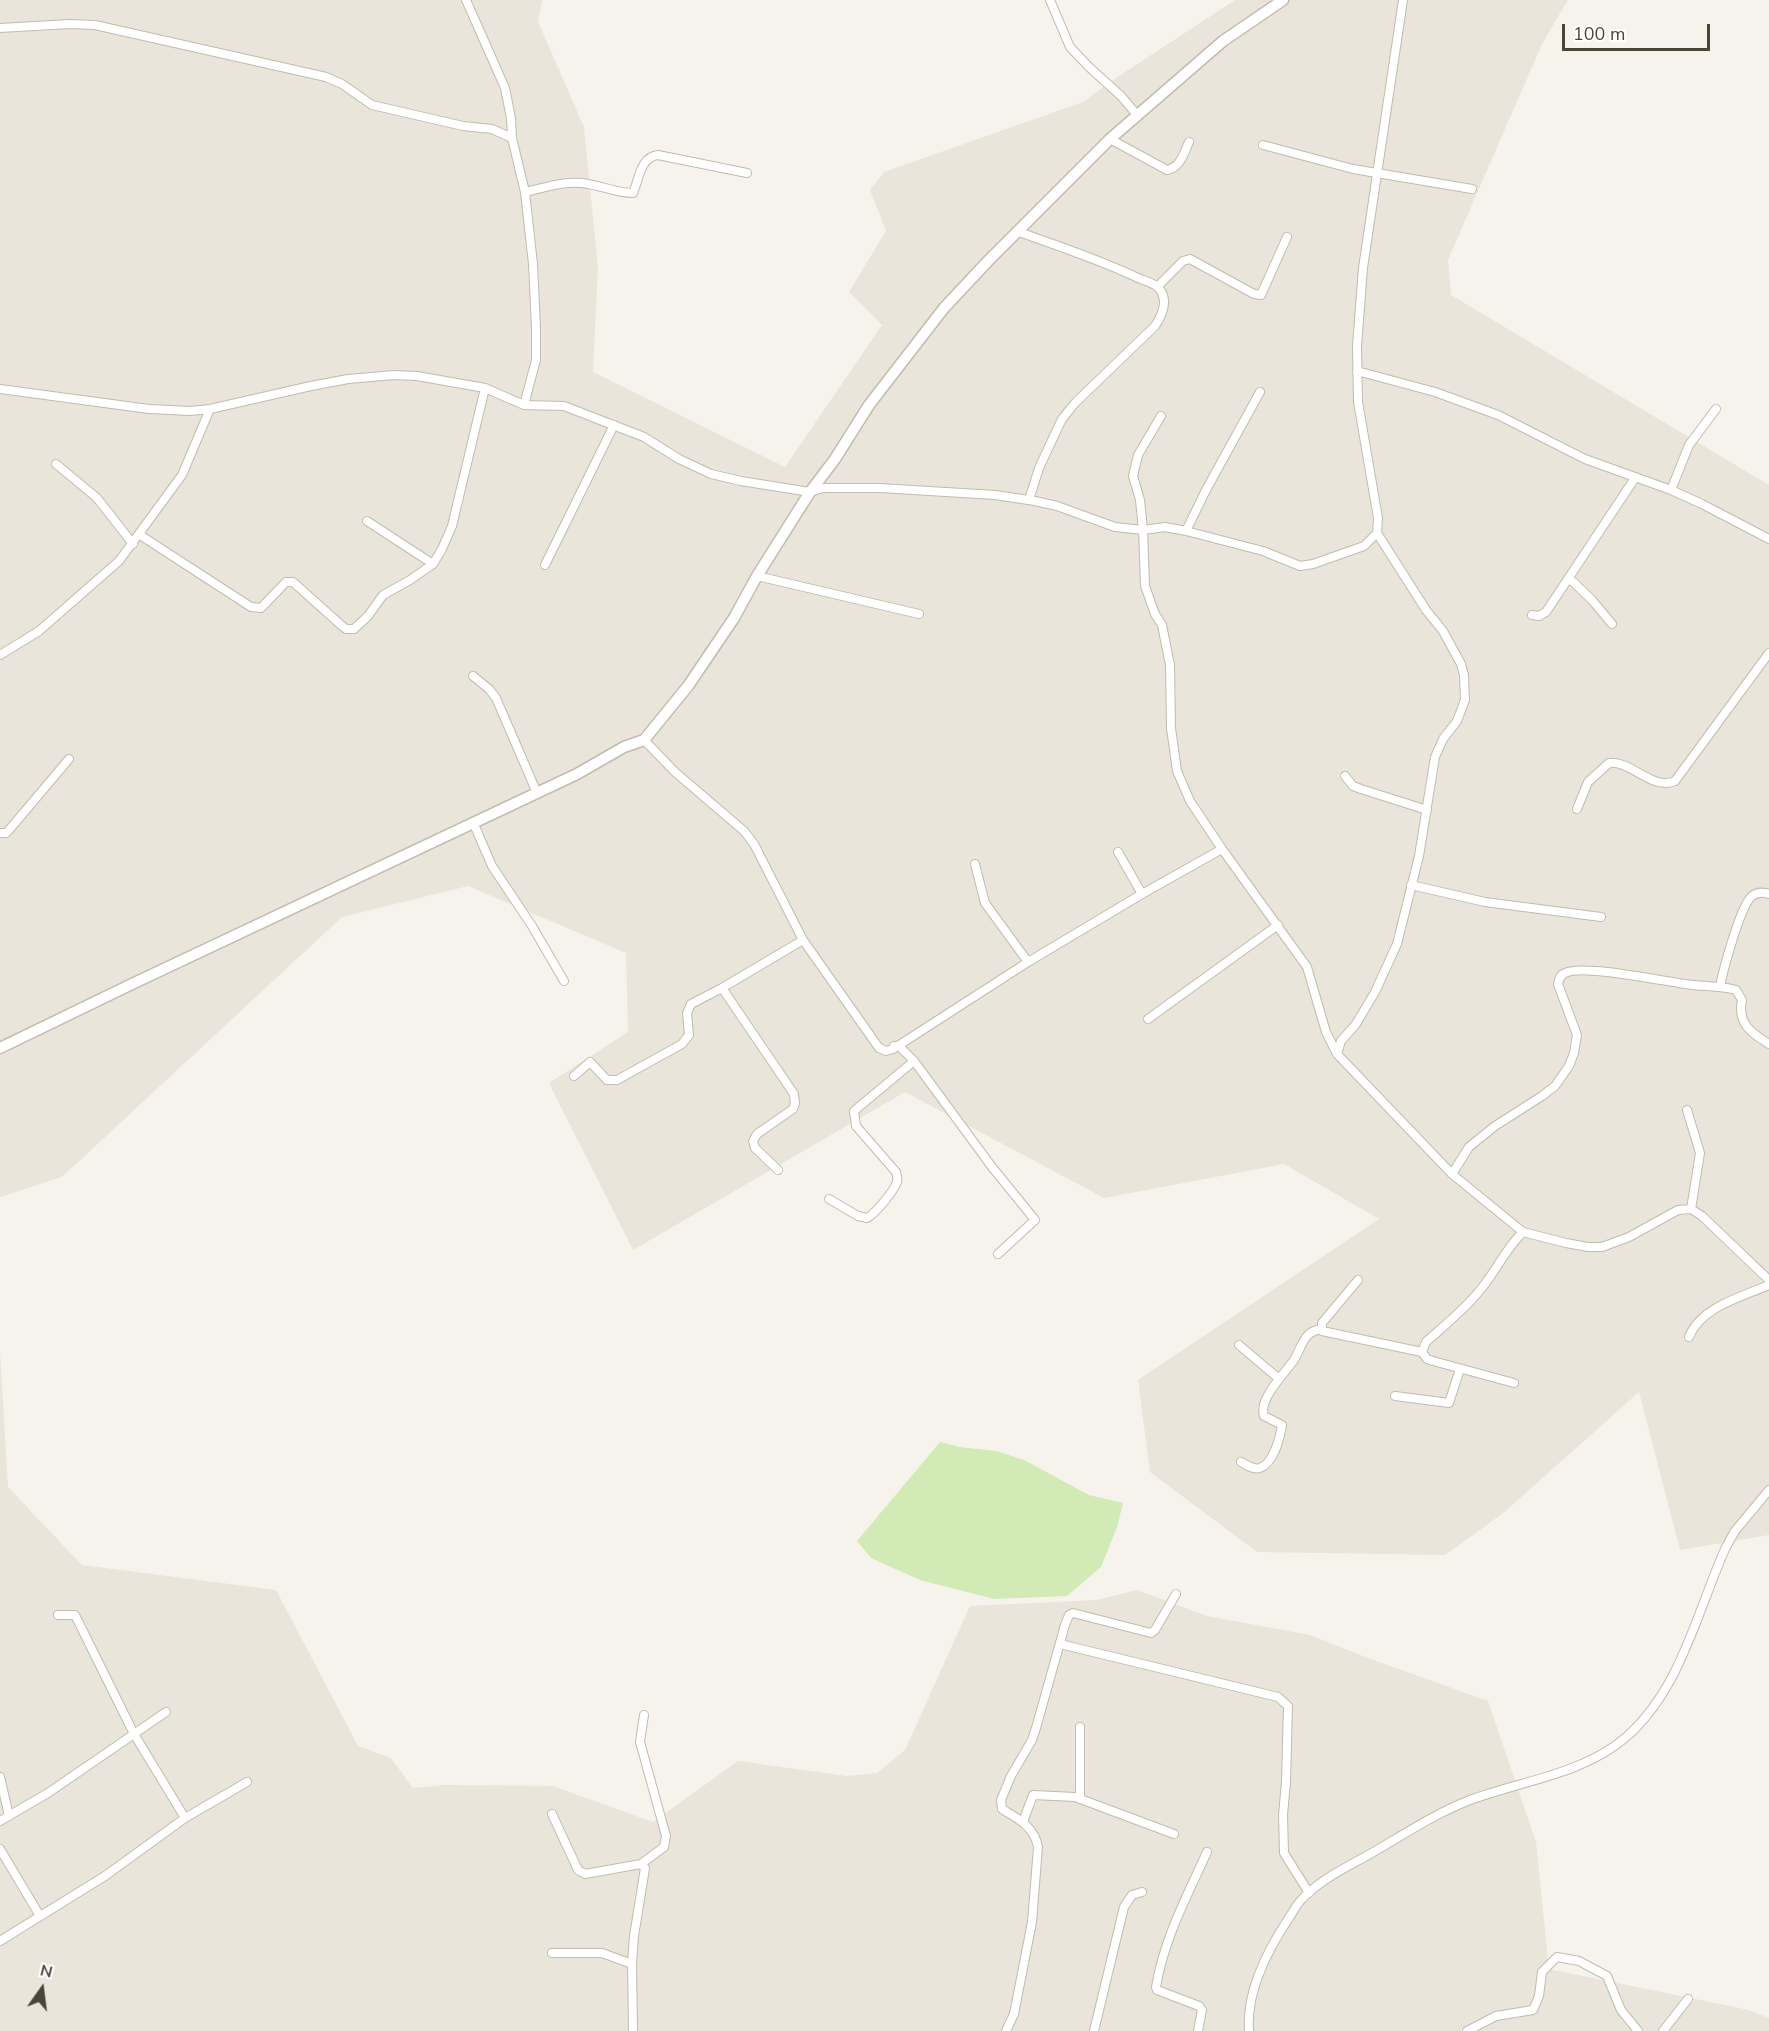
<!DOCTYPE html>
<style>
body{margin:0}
#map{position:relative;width:1769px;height:2031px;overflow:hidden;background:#f6f3ec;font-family:"Nunito Sans",sans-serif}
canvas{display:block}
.north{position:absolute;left:12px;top:1959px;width:60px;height:60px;-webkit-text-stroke:4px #fff;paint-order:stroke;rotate:14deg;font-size:16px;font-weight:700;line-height:24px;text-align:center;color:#4b4439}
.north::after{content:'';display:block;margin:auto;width:21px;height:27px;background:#4b4439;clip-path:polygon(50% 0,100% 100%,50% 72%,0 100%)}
.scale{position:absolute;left:1562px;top:24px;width:148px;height:27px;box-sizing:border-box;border:3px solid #4b4439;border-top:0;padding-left:8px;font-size:18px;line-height:21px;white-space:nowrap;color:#4b4439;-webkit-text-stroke:4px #fff;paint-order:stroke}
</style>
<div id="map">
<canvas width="1769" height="2031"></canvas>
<div class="north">N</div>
<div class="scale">100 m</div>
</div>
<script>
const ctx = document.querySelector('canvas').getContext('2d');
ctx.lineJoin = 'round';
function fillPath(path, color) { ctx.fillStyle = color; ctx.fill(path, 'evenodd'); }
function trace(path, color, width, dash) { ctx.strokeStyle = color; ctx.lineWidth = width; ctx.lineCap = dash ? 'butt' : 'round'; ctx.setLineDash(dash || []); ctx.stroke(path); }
fillPath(new Path2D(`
 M0,0h542l-4,22 46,105 14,141 -5,104 192,95 97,-142 -33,-33 37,-61 -16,-41 14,-18 199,-70 30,-22 122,-80h333l-26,44 -94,216 3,35 318,190v1050l-89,15 -41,-158 -137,122 -57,41 -188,-3 -107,-80 -12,-92 241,-161 -95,-55 -180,34 -199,-106 -272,158 -84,-167 79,-51 -2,-79 -158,-67 -126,31 -280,260 -62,20z
 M0,1351l8,136 74,78 194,25 82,156 33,12 22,30 31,-3 109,1 100,36 85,-61 109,15 30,-3 28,-23 65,-144 127,-6 40,-10 70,26 103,19 58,23 120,43 48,141 13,127 200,41 20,8v13h-1769z`), '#eae5da');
fillPath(new Path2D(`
 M940,1442l19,5 37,4 28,9 65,35 34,8 -6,24 -16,40 -34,29 -73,3 -74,-19 -49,-22 -14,-17z`), '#d2eab5');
const minor = new Path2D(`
 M466,0l39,88 6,30 1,20 13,54 8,72 3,64v32l-12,45
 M1050,0l20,47 19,20 32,29 17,20
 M0,28l70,-4 25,1 231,52 16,7 30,21 91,21 29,3 20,9
 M1110,139l57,31c13,-2 17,-17 22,-28
 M1263,145l90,24 119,20
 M525,192c19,-4 38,-11 57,-9 18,2 34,10 51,10 6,-13 7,-36 25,-38l89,18
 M1019,232c39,14 79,27 117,45 6,3 17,6 22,10 11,12 5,27 -3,39l-80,77 -13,16 -23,49 -10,32
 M1157,287l26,-26 7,-2 64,35 7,1 26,-58
 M1357,371l78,21 63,23 87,44 86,31 31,14 67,35
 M0,389l149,20 41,2 20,-2 101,-23 37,-7 46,-4 23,1 68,12 39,17 40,1 80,31 35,22 32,15 30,7 69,11 13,-4h57l115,7 40,6 22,5 58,21 28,3 22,-3 21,4 77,20 37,15 13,-2 51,-18 13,-13 1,-15 -20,-116 -1,-56 6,-78 40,-268
 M1161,416l-23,39 -5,21 7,24 3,30 2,56 10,28 7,11 8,40 1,63 6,43 13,30 32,48 85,118 19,65 11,22 115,120 71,58 43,11 22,4h14l27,-10 49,-27 13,-1 11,7 67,64
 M56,464l41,34 36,46
 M1671,490l18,-45 27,-36
 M367,521l66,43
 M1186,531l20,-41 54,-98
 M140,535l111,72 10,1 25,-26h7l48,43 5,4h8l14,-13 15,-21 27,-15 23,-16 9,-15 10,-23 33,-138
 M545,565l69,-140
 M757,576l162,38
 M1569,578l23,22 20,24
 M1532,615l7,1 7,-4 89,-134
 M0,655l39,-24 80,-70 63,-86 28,-66
 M473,676l16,13 7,9 41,95
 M644,740l31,32 69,59 10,13 49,96 76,108 7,3 7,-2 135,-87 114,-68 80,-45
 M1345,776l8,10 8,3 66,21
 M1577,809l11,-27 21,-19c22,-3 43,28 66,18l94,-128
 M473,822l19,44 40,60 32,55
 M0,833h6l3,-3 60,-71
 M1118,852l24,42
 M975,864l10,39 43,59
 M1411,885l74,17 116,15
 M1720,987c3,-17 20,-79 31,-90 5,-5 12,-5 18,-3
 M722,988l72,106 1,9 -2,6 -36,25 -4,7 2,7 23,22
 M1148,1019l130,-94
 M894,1046h5l15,15 78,106 43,53 -37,34
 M1337,1054l4,-13 15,-17 19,-32 22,-48 22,-88 16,-99 8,-18 14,-18 8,-21 -1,-25 -3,-11 -18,-33 -17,-21 -49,-77
 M574,1076l16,-14 17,18h10l65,-36 7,-9 -2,-22 4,-9 31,-16 81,-48
 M1687,1110l13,43 -9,56
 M1452,1174l17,-27 26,-21 47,-30 13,-10 14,-20 5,-13 3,-18 -19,-51c1,-5 2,-9 7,-11 18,-9 97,8 120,11 17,3 34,1 51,6l6,10c-5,23 9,33 27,44
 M829,1199l29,17 9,2c8,-4 27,-27 30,-36 1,-5 0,-6 -1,-10l-40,-46 -2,-15 60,-50
 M1358,1280l-36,43v8l100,21
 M1689,1337c12,-30 52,-40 80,-52
 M1239,1345l39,33
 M1514,1383l-81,-22 -6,-2 -5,-7 4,-10c19,-17 39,-33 55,-53 15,-18 25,-41 42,-57
 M1395,1396l54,7 11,-34
 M1241,1462c5,3 13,8 19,6 14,-5 20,-31 22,-43l-18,-9c-6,-17 21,-43 30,-56 5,-8 8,-19 14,-25 4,-4 8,-5 13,-6
 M1060,1644l218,53 10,9 -2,76 -3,33 1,38 25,40
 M166,1712l-32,22 51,84
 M1080,1727v72
 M0,1777l9,39
 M552,1814l26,56 7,4 56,-10 23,-17 2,-11 -26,-94 4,-27
 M0,1821l48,-28 86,-59 -59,-119h-17
 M1023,1822l10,-27 42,2 99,37
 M0,1849l40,67
 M0,1941l105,-65 80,-58 62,-36
 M552,1953h50l30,11
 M633,2031l-1,-67 2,-28 11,-68 -4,-4
 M1006,2031l8,-17 18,-92 6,-75c-4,-21 -20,-28 -36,-38l-1,-9 10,-24 21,-36 4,-12 29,-103 4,-10 4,-2 78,20 4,-3 21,-36
 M1094,2031l30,-124 8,-12 10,-3
 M1198,2031l4,-21 -3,-4 -42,-16 -1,-3c8,-48 31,-91 51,-135
 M1249,2031c-3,-39 17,-78 38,-110 5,-7 9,-16 15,-22 19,-20 45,-32 68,-45 33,-19 64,-40 100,-54 51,-19 113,-26 155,-62 56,-48 72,-127 101,-191l9,-16 34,-41
 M1467,2031l29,-15 37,-6 6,-14 3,-24 15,-15 22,4 28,15 14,34 17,21
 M1663,2031l25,-32`);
const tertiary = new Path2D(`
 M0,1048l132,-64 445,-210 47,-27 20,-7 44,-54 46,-68 23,-42 53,-84 25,-33 34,-54 75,-97 44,-47 122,-122 113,-98 60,-41`);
trace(minor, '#c2bbae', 10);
trace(tertiary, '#c2bbae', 13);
trace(minor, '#fff', 8);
trace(tertiary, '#fff', 10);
</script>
